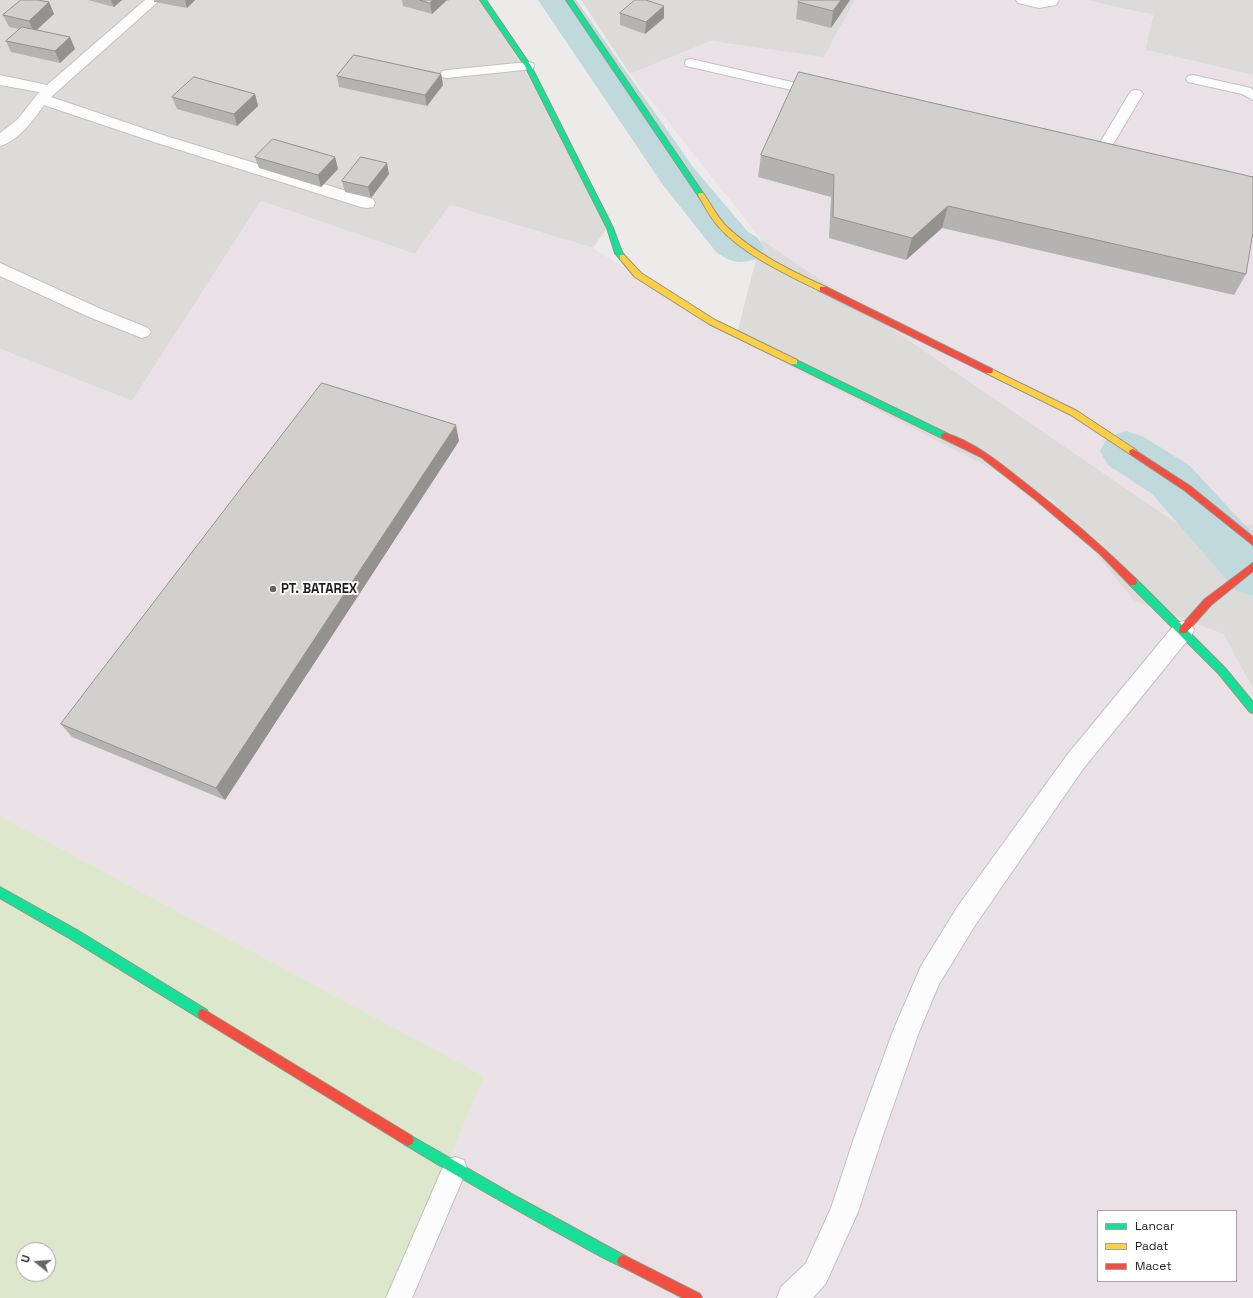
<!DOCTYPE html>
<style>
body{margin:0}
#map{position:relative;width:1253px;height:1298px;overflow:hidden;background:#edebe9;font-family:"Space Grotesk",sans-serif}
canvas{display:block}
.legend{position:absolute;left:1097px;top:1210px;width:140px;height:72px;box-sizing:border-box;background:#fff;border:1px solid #a5a5a5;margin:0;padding:5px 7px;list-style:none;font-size:12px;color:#1f1f1f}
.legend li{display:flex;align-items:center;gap:8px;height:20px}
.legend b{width:20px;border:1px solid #a5a5a5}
.north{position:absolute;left:16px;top:1242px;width:40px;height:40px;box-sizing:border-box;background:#fff;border:1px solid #a5a5a5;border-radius:50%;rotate:287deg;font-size:11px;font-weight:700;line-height:16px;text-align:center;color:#1f1f1f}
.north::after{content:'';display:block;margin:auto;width:14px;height:18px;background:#676666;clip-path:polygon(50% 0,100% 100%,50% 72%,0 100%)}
</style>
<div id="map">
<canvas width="1253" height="1298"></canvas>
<ul class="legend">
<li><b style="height:5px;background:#16e098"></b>Lancar</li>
<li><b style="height:5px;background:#ffcf43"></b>Padat</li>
<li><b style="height:5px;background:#f24e42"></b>Macet</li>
</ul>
<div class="north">U</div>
</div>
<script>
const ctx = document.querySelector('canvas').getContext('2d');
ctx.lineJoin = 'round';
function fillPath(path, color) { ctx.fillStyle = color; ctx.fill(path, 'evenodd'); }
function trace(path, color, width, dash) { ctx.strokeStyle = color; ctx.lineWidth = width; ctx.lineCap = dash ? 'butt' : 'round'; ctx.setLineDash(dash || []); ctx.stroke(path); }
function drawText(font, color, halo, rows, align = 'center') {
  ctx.font = font + ' "Space Grotesk",sans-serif'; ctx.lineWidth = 4; ctx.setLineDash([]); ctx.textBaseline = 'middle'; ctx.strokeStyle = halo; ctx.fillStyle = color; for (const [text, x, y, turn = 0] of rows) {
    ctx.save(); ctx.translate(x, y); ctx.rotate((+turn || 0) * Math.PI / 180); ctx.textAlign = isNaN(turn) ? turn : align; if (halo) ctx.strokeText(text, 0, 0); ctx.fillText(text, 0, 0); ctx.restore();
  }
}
fillPath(new Path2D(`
 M0,0h482l65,107 65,114 -19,27 -143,-43 -35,49 -154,-53 -129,200 -132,-52z
 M581,0h274l-31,58 -113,-17 -81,33z
 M1085,0h168v75l-108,-25 8,-35z
 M761,239l426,291 66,-6v165l-30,-55 -89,-33 -82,-101 -316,-162z`), '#dcdbda');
fillPath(new Path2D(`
 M855,0h230l68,15 -8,35 108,25v449l-66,6 -426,-291 -131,-165 81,-33 113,16z
 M261,201l154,53 35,-49 143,43 143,90 316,162 82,101 89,33 30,55v609h-861l92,-222 -484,-260v-467l132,52zM1098,1211h138v70h-138z`), '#eae1e7');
fillPath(new Path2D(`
 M0,816l484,260 -92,222h-392zM24,1250h24v24h-24z`), '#dce7cb');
fillPath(new Path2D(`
 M538,0h38l117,167 55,65 9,5 7,11 -7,11c-18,5 -25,4 -41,-7l-53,-67z
 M1126,431l18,6 46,29 63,68v62l-20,-7 -6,-9 -75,-86 -44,-29 -8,-14 8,-14z`), '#c0d9dc');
const lane = new Path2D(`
 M691,59l127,29 5,1 2,3 -2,3 -5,1 -132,-30 -1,-3 1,-3z
 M528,62l5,1 1,3 -1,3 -86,9 -5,-1 -1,-3 1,-3 5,-1z
 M1193,75l58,13 2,2v10l-11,-6 -54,-12 -2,-3 2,-3z
 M1136,90l5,1 2,3 -37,62 -2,3 -5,1 -5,-1 -2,-3 37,-62 2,-3z
 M455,1157l9,3 3,9 -55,129h-26l60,-138z`);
const street = new Path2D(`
 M145,0h15l-109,97 115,39 207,63 2,4 -2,4 -6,1 -6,-1 -207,-65 -110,-37c-10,15 -26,36 -44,41v-13l18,-14 21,-27 -39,-7v-10l47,10z
 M1016,0h43l-3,5 -17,3 -21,-5z
 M0,263l101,46 47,19 3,4 -3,4 -6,2 -53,-21 -89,-41z
 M1183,621l8,3 3,6 -3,6 -108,133 -107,155 -37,60 -20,48 -37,106 -24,74 -32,71 -13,15h-36l4,-11 25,-24 25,-55 23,-70 39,-107 28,-65 37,-60 109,-151 108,-131z`);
const fast = new Path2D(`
 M480,0h6l45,66 82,162 9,24 4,5 -2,2h-4l-5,-6 -8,-25 -82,-162z
 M566,0h6l131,193v4h-4z
 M794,359l154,75 1,2 -1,2h-6l-151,-74v-4z
 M1133,578l3,1 89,89 28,34v11l-3,-1 -31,-38 -89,-89 -1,-3 1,-3z
 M0,887l77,43 130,80 1,4 -1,4 -4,1 -4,-1 -130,-80 -69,-40z
 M408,1134l111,64 108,59 2,4 -2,4 -4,2c-24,-10 -47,-25 -70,-37 -51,-28 -100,-56 -149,-86l-2,-4 2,-4z`);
const slow = new Path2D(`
 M699,193h4c8,11 14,24 23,33 28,27 65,45 100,61v4h-6c-32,-16 -78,-37 -102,-65 -8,-9 -14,-21 -20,-31z
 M620,255h4l17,18 74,47 82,40v4h-6l-82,-40 -74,-47 -15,-18z
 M989,368l88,43 59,39 1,2 -1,2h-6l-59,-39 -85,-42 -1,-2z`);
const jam = new Path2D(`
 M820,287h6l166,82 1,2 -1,2h-6l-166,-82z
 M945,433c31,10 55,30 80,50 39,30 76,62 111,96l1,3 -1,3h-6l-30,-31 -64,-54 -55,-43 -39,-19 -1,-2 1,-2z
 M1133,449l57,37 63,51v8l-69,-55 -54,-36 -1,-2 1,-2z
 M1253,563v8l-42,34 -25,28h-6l-1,-3 1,-3 25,-28z
 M203,1009l209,127 2,4 -2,4 -4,2 -4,-2 -205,-126 -1,-4 1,-4z
 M623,1255l77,39 2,4h-19l-64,-33 -2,-4 2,-4z`);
trace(lane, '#c3c2c1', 2);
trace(street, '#c3c2c1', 2);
trace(fast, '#959583', 2);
trace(slow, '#959583', 2);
trace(jam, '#959583', 2);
fillPath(lane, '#fcfcfc');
fillPath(street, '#fcfcfc');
fillPath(fast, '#16e098');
fillPath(slow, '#ffcf43');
fillPath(jam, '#f24e42');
fillPath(new Path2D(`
 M88,0h34l-8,7z
 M154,0h41l-8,8 -33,-6z
 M402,0h47l-1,1 -1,-1 -15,14 -29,-8z
 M800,0h50l-19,28 -35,-9 2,-17z
 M49,2l5,12 -17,16 38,19 -15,14 -49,-11 -5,-11 13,-12 -10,-2 -6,-12z
 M664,6v12l-19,16 -25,-9v-12z
 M441,74l2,11 -16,21 -88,-19 -2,-11z
 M255,94l3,12 -21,20 -60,-17 -5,-12z
 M761,155l485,119 -12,21 -292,-67 -36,32 -77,-22 2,-41 -73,-20z
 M255,157h80l3,12 -17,18 -62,-19z
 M389,174l-18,24 -26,-6 -3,-11z
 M459,441l-234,359 -153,-63 -11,-13z`), '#b5b3b1');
fillPath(new Path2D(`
 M111,0h11l-8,7z
 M185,0h10l-8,8z
 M433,0h14l-15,14 -2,-11z
 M841,0h9l-19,28 2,-17z
 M49,2l5,12 -20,18 -5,-11z
 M664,6v12l-19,16 1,-12z
 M70,37l5,12 -15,14 -5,-12z
 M441,74l2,11 -16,21 -2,-11z
 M255,94l3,12 -21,20 -3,-12z
 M335,157l3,12 -17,18 -3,-12z
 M387,163l2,11 -18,24 -3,-11z
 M948,206l-6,22 -36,32 6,-22z
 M456,425l3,16 -234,359 -9,-12z`), '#939290');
const building = new Path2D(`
 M21,0h17l11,2 -20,19 -26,-6z
 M420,0h13l-3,3z
 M635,0h11l18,6 -18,16 -26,-9z
 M800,0h41l-8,11 -35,-9z
 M22,27l48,10 -15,14 -49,-10z
 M354,55l87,19 -16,21 -88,-19z
 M799,72l454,105v55l-7,42 -298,-68 -36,32 -79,-21 1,-42 -73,-20z
 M194,77l61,17 -21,20 -62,-17z
 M273,139l62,18 -17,18 -63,-18z
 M361,157l26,6 -19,24 -26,-6z
 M322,383l134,42 -240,363 -155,-64z`);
fillPath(building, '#d2d0ce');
trace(building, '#939290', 1);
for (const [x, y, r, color] of [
 [273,589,4,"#676666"]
]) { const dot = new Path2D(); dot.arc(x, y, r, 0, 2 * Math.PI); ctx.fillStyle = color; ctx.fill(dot); trace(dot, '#fff', 1.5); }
drawText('bold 13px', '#1f1f1f', '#fff', [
 ["PT. BATAREX",281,589]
], 'left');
</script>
